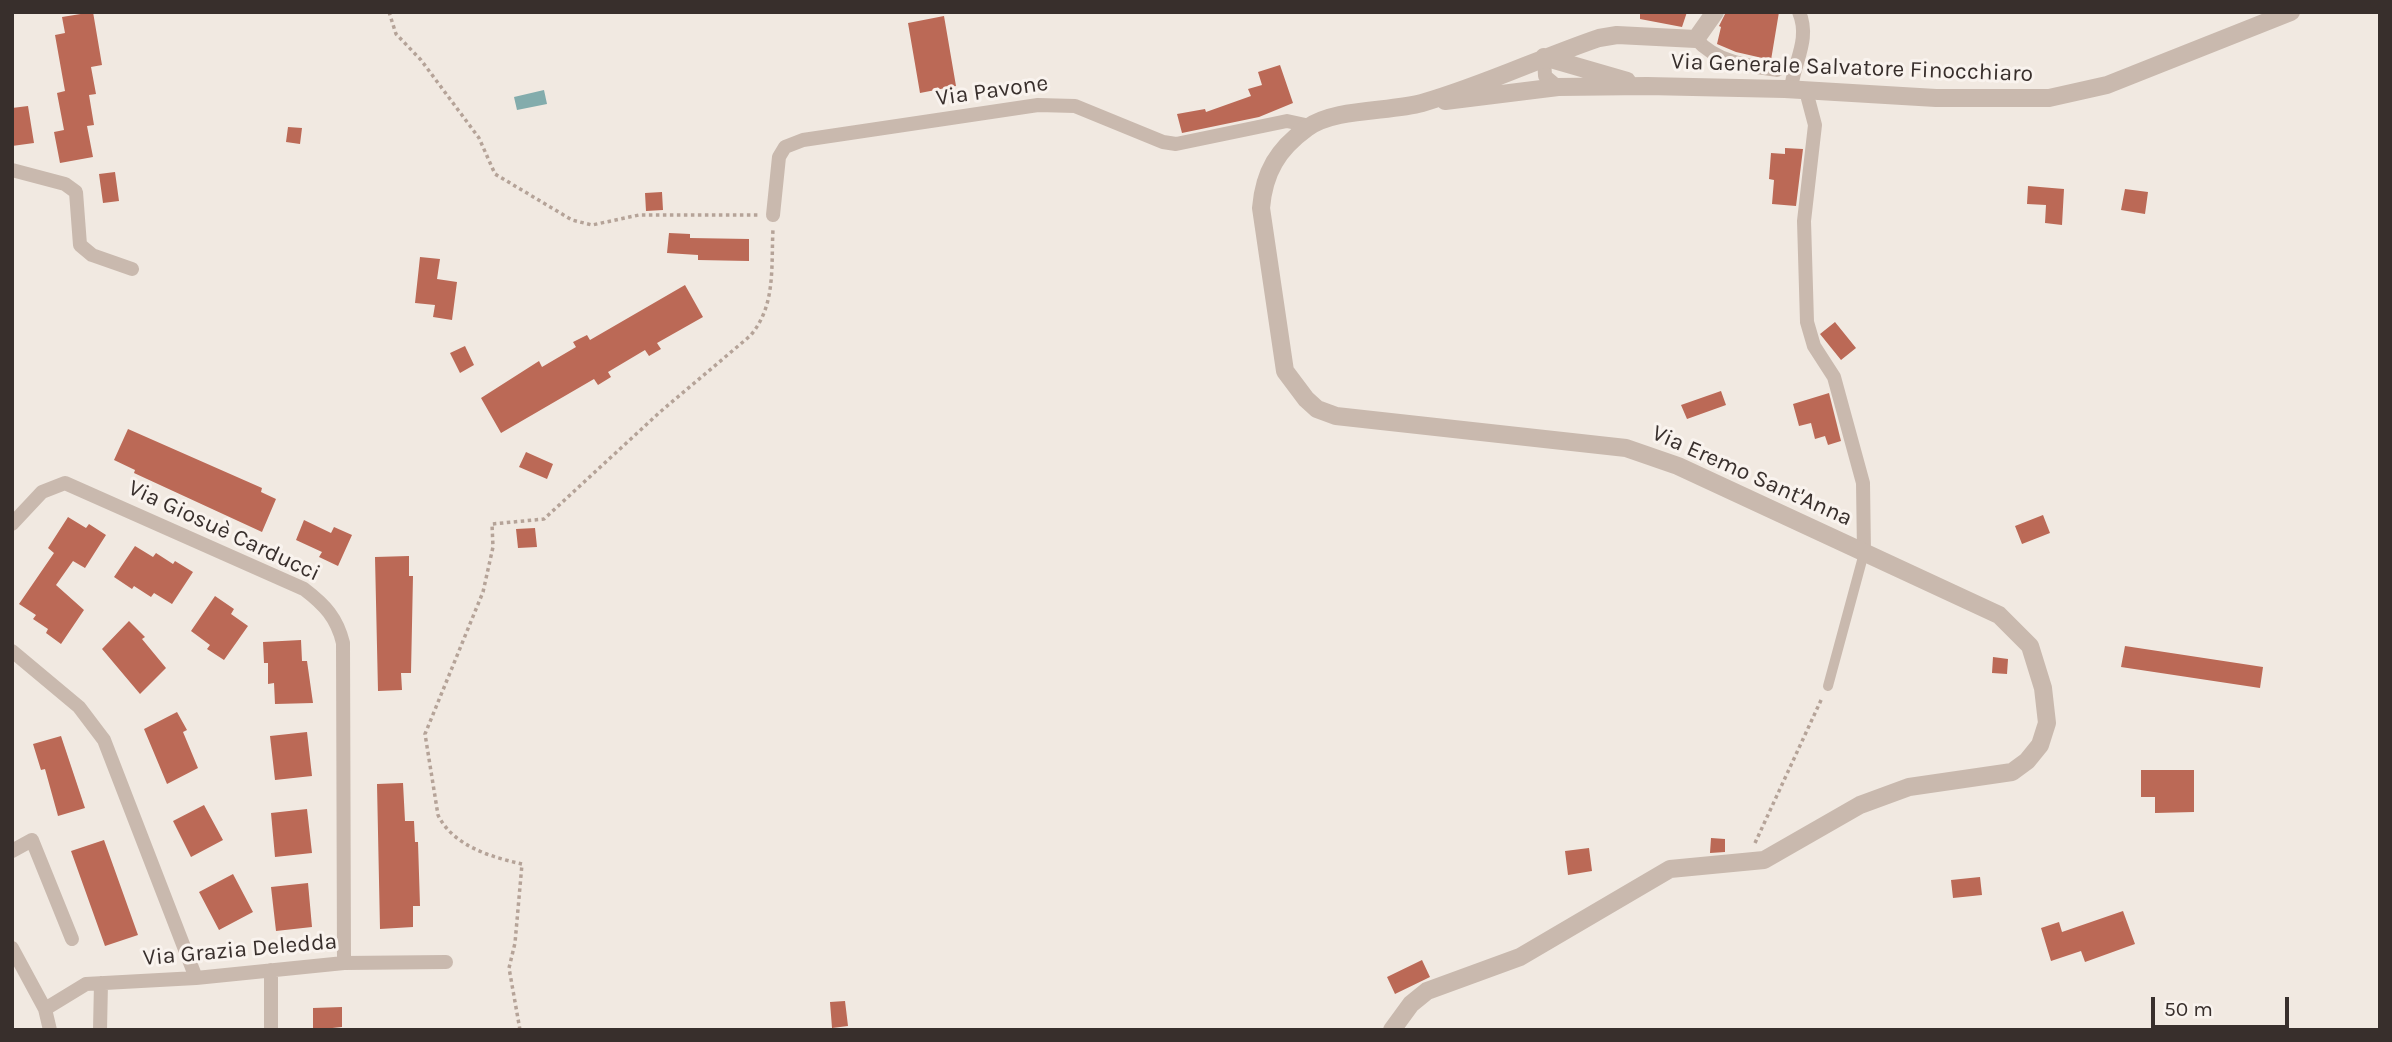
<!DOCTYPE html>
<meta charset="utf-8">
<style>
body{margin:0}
#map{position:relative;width:2392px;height:1042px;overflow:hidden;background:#f1e9e1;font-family:Karla,sans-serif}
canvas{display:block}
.frame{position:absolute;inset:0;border:14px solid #382f2c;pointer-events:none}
.scale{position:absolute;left:2151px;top:997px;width:138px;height:32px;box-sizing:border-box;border:4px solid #382f2c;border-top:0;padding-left:9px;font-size:21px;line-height:24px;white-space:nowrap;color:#382f2c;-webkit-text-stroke:5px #f9f3ee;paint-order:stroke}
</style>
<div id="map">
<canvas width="2392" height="1042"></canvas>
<div class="frame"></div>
<div class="scale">50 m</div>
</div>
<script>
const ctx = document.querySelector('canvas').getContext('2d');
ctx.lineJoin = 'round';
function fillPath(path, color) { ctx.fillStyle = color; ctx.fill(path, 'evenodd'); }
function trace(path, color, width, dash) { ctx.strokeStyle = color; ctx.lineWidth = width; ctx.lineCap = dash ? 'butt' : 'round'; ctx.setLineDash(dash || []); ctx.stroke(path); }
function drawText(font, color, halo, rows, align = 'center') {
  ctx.font = font + ' Karla,sans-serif'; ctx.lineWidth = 6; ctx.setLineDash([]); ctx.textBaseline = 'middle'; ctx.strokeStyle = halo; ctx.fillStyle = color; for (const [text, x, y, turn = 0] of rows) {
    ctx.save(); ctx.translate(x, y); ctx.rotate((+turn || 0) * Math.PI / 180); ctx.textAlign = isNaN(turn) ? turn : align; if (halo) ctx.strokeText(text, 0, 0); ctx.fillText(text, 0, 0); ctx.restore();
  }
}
fillPath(new Path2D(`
 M544,90l3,14 -30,6 -3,-13z`), '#83acac');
fillPath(new Path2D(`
 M93,12l9,53 -11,2 5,27 -7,1 5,30 -7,1 6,31 -33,6 -6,-31 10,-2 -7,-37 8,-2 -10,-56 10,-2 -3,-16z
 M1640,12h47l-5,15 -42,-8z
 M1726,12h53l-8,48 -35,-8 -19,-8 4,-17 -2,-1z
 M944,16l12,70 -36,7 -12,-70z
 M1280,65l13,38 -34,14 -77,16 -5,-19 28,-5 1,3 45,-16 -3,-7 14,-4 -4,-13z
 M28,106l6,37 -22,3v-38z
 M288,127l14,1 -2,16 -14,-2z
 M1785,148l18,1 -7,57 -24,-2 2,-24 -5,-1 2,-26 14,1z
 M115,172l4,29 -16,2 -4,-29z
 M2028,186l36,3 -2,36 -17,-2 1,-18 -19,-1z
 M2125,189l23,3 -3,22 -24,-4z
 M662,192l1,18 -17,1 -1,-18z
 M669,233l21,1v4l59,1v22l-51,-1v-5l-31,-2z
 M420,257l20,2 -3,20 20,3 -5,38 -19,-3 2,-12 -20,-2z
 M685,285l18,32 -46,26 4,6 -12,7 -4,-6 -37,22 3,5 -13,8 -4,-6 -93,54 -20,-35 58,-37 3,6 34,-20 -3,-5 14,-7 3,5z
 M1835,322l21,26 -15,12 -21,-26z
 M465,346l9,19 -14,8 -10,-20z
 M1721,391l5,14 -39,14 -6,-14z
 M1829,393l12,48 -13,4 -3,-9 -10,3 -4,-16 -12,3 -6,-22z
 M128,429l134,59 -1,4 15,7 -14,33 -128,-59 1,-3 -21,-10z
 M526,452l27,12 -6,15 -28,-12z
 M2043,515l7,18 -28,11 -7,-18z
 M68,517l18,11 3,-4 17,11 -21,33 -12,-7 -17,24 28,25 -23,34 -15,-11 2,-4 -15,-10 3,-4 -17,-11 35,-51 -6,-5z
 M304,520l27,13 3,-6 18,8 -14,31 -19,-9 3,-5 -26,-12z
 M535,528l2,19 -19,1 -2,-19z
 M135,546l18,11 3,-4 17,11 2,-3 18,11 -21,32 -18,-11 -3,4 -17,-11 -2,3 -18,-12z
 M409,556v20h4l-2,97h-10l1,17 -24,1 -3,-134z
 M215,596l19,13 -3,5 17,12 -24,34 -17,-11 3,-4 -19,-14z
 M129,621l16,16 -3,2 24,29 -26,26 -38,-45z
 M301,640l1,21h5l6,42 -38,1 -1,-21 -6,1v-21h-4l-1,-21z
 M2125,646l138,21 -3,21 -139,-21z
 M1993,657l15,2 -1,15 -15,-1z
 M177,712l10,18 -4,2 15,36 -31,16 -23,-55z
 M307,732l5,44 -37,4 -5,-44z
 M61,736l24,72 -27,8 -13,-47 -4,1 -8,-26z
 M2141,770h53v42l-39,1v-16h-14z
 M403,783l2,38h9l1,21h3l2,64h-7v21l-33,2 -3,-145z
 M204,805l19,35 -32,17 -18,-36z
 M307,809l5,44 -37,4 -4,-44z
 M1711,838l14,1v13l-15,1z
 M104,840l34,95 -33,11 -34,-95z
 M1589,848l3,23 -24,4 -3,-24z
 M233,874l20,38 -34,18 -20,-38z
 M1980,877l2,18 -29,3 -2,-18z
 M308,883l4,44 -36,4 -5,-44z
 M2123,911l12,33 -50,18 -4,-11 -30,10 -10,-33 18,-6 3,10z
 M1422,960l8,17 -35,17 -8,-17z
 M845,1001l3,25 -16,2 -2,-26z
 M342,1007v20l-29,3v-22z`), '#bb6956');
trace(new Path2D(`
 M389,12l7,22 25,26 58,78 16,36 77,46 20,5 47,-10h120
 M1755,843l67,-145
 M520,1030l-11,-62 6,-25 7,-79c-31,-7 -69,-18 -84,-49l-13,-81 58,-142 10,-45 -1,-23 52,-5 116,-107 90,-76c26,-30 21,-68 23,-107`), '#b5a398', 3.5, [3.5, 3.5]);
trace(new Path2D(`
 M1828,686l36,-133`), '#c9b9ae', 10);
trace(new Path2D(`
 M1696,39c20,23 51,27 81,31
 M1544,57l1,19 13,11
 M1791,90c2,-27 20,-50 8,-78
 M1806,91l9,34 -11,96 3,101 7,24 20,31 29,106 1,70
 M12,170l53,14 11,8 4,53 12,10 40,14
 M773,215l6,-58 6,-10 18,-7 235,-35 37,1 88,36 13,2 111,-23 23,5
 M12,524l30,-32 23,-9 239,106c21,16 33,29 39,54l1,320
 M12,651l67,56 25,33 92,238
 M12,851l20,-11 40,99
 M12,948l33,61 5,21
 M45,1009l41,-25 110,-6 148,-15 102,-1
 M100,1030l1,-47
 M271,1030v-60`), '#c9b9ae', 14);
trace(new Path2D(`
 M1544,57l83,24
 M1445,101l113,-14 89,-1 138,3 151,9h113l58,-13 184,-73
 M1392,1030l19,-26 16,-13 93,-34 150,-88 94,-9 96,-55 49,-18 103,-15 15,-11 13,-16 7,-22 -4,-35 -13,-42 -31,-31 -321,-149 -52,-18 -290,-32 -19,-7 -11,-10 -21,-28 -24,-163c3,-36 17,-59 46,-80 27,-20 83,-16 115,-25 60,-17 118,-45 177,-65l18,-3 79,4 19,-27`), '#c9b9ae', 18);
drawText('23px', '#382f2c', '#f9f3ee', [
 ["Via Generale Salvatore Finocchiaro",1852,68,2],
 ["Via Pavone",992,91,-8],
 ["Via Eremo Sant'Anna",1752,476,24],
 ["Via Giosuè Carducci",224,531,25],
 ["Via Grazia Deledda",240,950,-5]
]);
</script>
